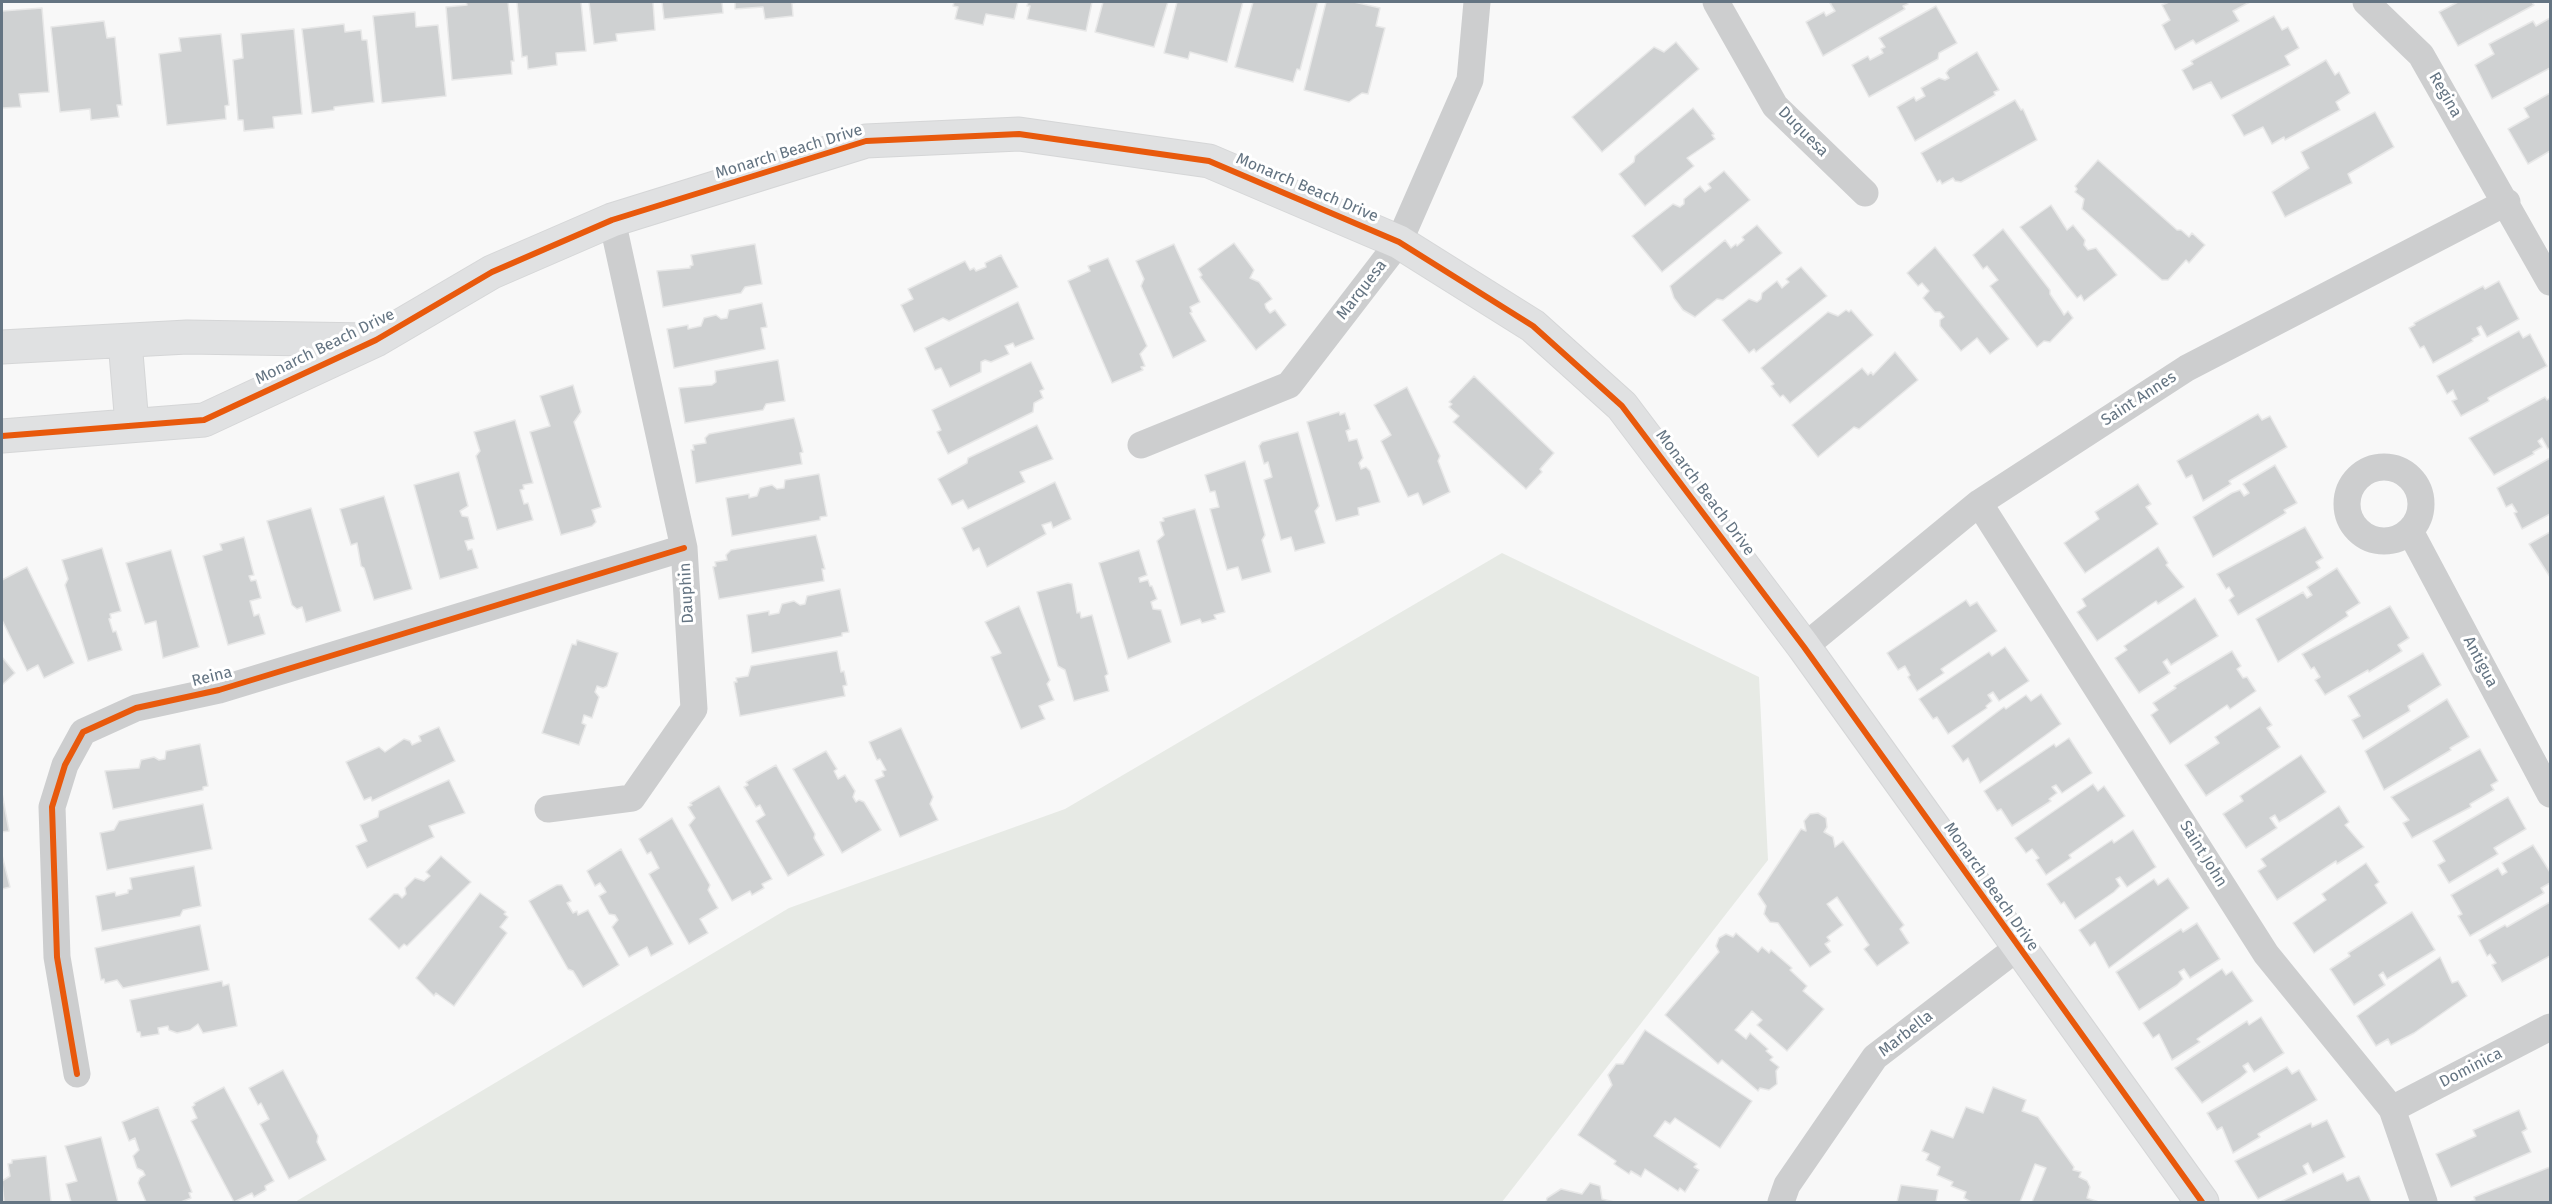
<!DOCTYPE html>
<style>
body{margin:0}
#map{position:relative;width:2552px;height:1204px;overflow:hidden;background:#f8f8f8;font-family:"Fira Sans",sans-serif}
canvas{display:block}
.frame{position:absolute;inset:0;border:3px solid #647482;pointer-events:none}
</style>
<div id="map">
<canvas width="2552" height="1204"></canvas>
<div class="frame"></div>
</div>
<script>
const ctx = document.querySelector('canvas').getContext('2d');
ctx.lineJoin = 'round';
function fillPath(path, color) { ctx.fillStyle = color; ctx.fill(path, 'evenodd'); }
function trace(path, color, width, dash) { ctx.strokeStyle = color; ctx.lineWidth = width; ctx.lineCap = dash ? 'butt' : 'round'; ctx.setLineDash(dash || []); ctx.stroke(path); }
function drawText(font, color, halo, rows, align = 'center') {
  ctx.font = font + ' "Fira Sans",sans-serif'; ctx.lineWidth = 6; ctx.setLineDash([]); ctx.textBaseline = 'middle'; ctx.strokeStyle = halo; ctx.fillStyle = color; for (const [text, x, y, turn = 0] of rows) {
    ctx.save(); ctx.translate(x, y); ctx.rotate((+turn || 0) * Math.PI / 180); ctx.textAlign = isNaN(turn) ? turn : align; if (halo) ctx.strokeText(text, 0, 0); ctx.fillText(text, 0, 0); ctx.restore();
  }
}
fillPath(new Path2D(`
 M1502,553l257,124 9,183 -266,342h-1207l494,-294 276,-99z`), '#e7eae5');
const building = new Path2D(`
 M466,2h42l6,59h-3l1,13 -60,6 -6,-73 21,-2z
 M517,2h64l5,49 -30,2 1,12 -29,4 -1,-13 -5,1z
 M589,2h64l2,28 -39,4 1,7 -23,3z
 M662,2h60l1,11 -59,6z
 M735,2h63l-6,1 1,13 -28,3 -2,-12 -28,2z
 M954,2h64l-4,17 -28,-5 -3,11 -28,-6 3,-12 -5,-1z
 M1028,2h64l-6,29 -59,-12 3,-13h-3z
 M1103,2h65l-14,45 -59,-15z
 M1177,2h66l-16,60 -37,-10 -2,7 -24,-6z
 M1253,2h65l-18,68 -3,-1 -4,13 -58,-15z
 M1326,2h28l26,6 -4,18 9,2 -17,66 -6,-1 -13,9 -45,-12z
 M1833,2h74l1,2 -5,2 2,3 -82,47 -17,-34 18,-10 2,4 9,-5 -5,-8z
 M2169,2h81l-17,9 6,10 -43,23 -3,-4 -18,10 -13,-25 8,-5 -8,-15z
 M2458,2h74l2,3 -76,41 -19,-34z
 M1936,6l21,37 -18,10 -1,6 -69,38 -17,-32 16,-9 2,4 13,-7 -2,-4 4,-2 -6,-9z
 M42,8l7,84 -30,2 2,13 -19,1v-97z
 M415,12l1,15 22,-2 8,71 -64,7 -9,-87z
 M2274,16l8,14 6,-3 11,21 -14,8 5,9 -69,34 -10,-17 -18,8 -11,-20 11,-6 -2,-3z
 M2550,18v50l-58,31 -17,-34 19,-11 -5,-10 44,-23 3,5z
 M104,21l3,17 8,-1 7,68h-5l2,12 -28,3 -1,-11 -30,3 -9,-85z
 M344,24l1,8 16,-2 1,10h5l7,62 -40,5v3l-22,3 -10,-84z
 M294,29l8,85 -29,3 1,11 -30,3 -1,-11h-5l-5,-60 10,-2 -2,-24z
 M221,34l8,71 -4,1 1,13 -59,6 -8,-71 22,-3 -2,-13z
 M1676,42l23,27 -97,83 -30,-35 82,-70 10,5z
 M1977,52l22,38 -5,2 1,3 -80,46 -18,-34 17,-10 2,4 9,-5 -4,-8 18,-10 6,2 4,-2 -3,-5 3,-4z
 M2326,60l9,15 4,-3 11,21 -14,9 4,8 -55,30 -1,-3 -12,7 -9,-17 -19,9 -12,-21z
 M2550,93v58l-22,13 -20,-35 21,-12 -5,-9z
 M2015,100l6,10 2,-1 14,31 -76,42 -6,-1 -2,-3 -11,6 -2,-4 -3,2 -16,-29z
 M1693,108l21,26 -2,1 3,4 -28,19 7,8 -49,40 -26,-32 15,-12 1,-6z
 M2375,112l19,35 -46,27 4,9 -67,34 -13,-25 37,-24 -8,-16z
 M2098,160l79,70h4l8,7 3,-4 13,12 -16,18 -3,-3 -18,20h-6l-80,-71 2,-10 -9,-7 2,-3 -2,-3z
 M1724,171l26,29 -88,72 -30,-36 41,-32 7,3 4,-3v-5l16,-13 5,6 6,-4 -3,-4z
 M2051,205l16,25 6,-5 12,15 -1,5 4,5 8,-2 21,27 -33,26 -3,-6 -4,3 -57,-71z
 M1757,225l25,28 -59,47 -6,-1 -22,18 -12,-7 -9,-12 -4,-12 55,-46 6,8 5,-4 1,2 7,-6 -2,-3z
 M2003,229l47,61v4l11,16 3,5 4,-4 5,7 -23,24 -6,-1 -7,6 -47,-61 8,-6 -11,-14 -4,3 -10,-14z
 M1234,243l20,27 -4,8 9,4 13,17 -7,5 1,4 4,5 5,-3 11,15 -30,25 -56,-73 2,-2 -4,-6z
 M755,244l7,40 -17,3 -4,6 -78,14 -6,-36 33,-3v-2l3,-1 -2,-10z
 M1174,244l26,58 -10,5 2,5 -2,1 16,28 -33,17 -32,-72 3,-7 -8,-18z
 M1935,247l74,92 -19,15 -13,-16 -16,13 -21,-25v-6l4,-3 -4,-5h-5l-12,-14 6,-7 -7,-8 -4,3 -11,-13z
 M1001,255l17,32 -69,34 -6,-3 -29,14 -13,-27 12,-6 -5,-10 57,-28 5,9 4,-2 2,3 10,-4 -1,-4z
 M1108,258l39,88 -7,8 5,12 -4,1 2,3 -31,13 -44,-102 22,-10 -2,-5z
 M1801,267l26,29 -71,56 -2,-3 -5,4 -27,-33 27,-21 8,3 4,-3 1,-6 15,-12 5,7 7,-6 -3,-3z
 M2499,281l20,38 -32,18 -6,-11 -4,2 3,7 -8,4 1,2 -40,22 -9,-17 -4,2 -11,-20 6,-3 -1,-2 69,-37 2,3z
 M1018,302l16,37 -19,8 -2,-4 -8,3 4,8 -18,8 -6,-2 -4,2v10l-31,15 -9,-19 -6,2 -10,-22z
 M762,303l5,24 -6,1 4,21 -91,19 -7,-39 21,-4v4l13,-3 3,-8 12,-3 5,4 6,-1 2,-8z
 M1846,310l3,2 2,-2 22,25 -83,68 -7,-8 -3,2 -9,-11 3,-2 -13,-16 67,-56 10,4z
 M2519,331l4,7 7,-4 17,32 -59,32 1,3 -28,15 -9,-15 5,-2 -4,-9 -6,4 -10,-18z
 M1895,352l23,28 -59,49 -5,-2 -36,30 -26,-32 70,-57 6,7 3,-3 2,3z
 M778,360l7,41 -19,3 -3,6 -78,13 -6,-35 33,-3 4,-3 -1,-11z
 M1031,362l13,27 -4,2 3,7 -9,5 -1,9 -85,42 -11,-22 4,-2 -9,-20z
 M1474,376l80,77 -14,16 2,3 -16,17 -73,-67 6,-6 -10,-9 3,-3 -3,-2z
 M573,385l8,27 -7,10 27,85 -9,3 4,12 -4,4 -31,9 -31,-103 20,-6 -10,-30z
 M1407,387l33,69 -2,5 12,31 -27,13 -5,-12 -10,4 -27,-56 10,-6 -17,-30z
 M2545,397l2,3 3,-2v50l-2,1 -6,-11 -4,3 4,6 -9,5 1,2 -40,21 -25,-37z
 M1339,412l1,3 5,-2 5,16 -4,2 3,10 8,-2 6,19 -4,5 2,6 5,-2 4,4 10,31 -22,6 1,7 -23,6 -29,-99z
 M2258,414l4,6 8,-4 17,31 -58,34 2,3 -28,17 -11,-26 -6,3 -9,-17z
 M794,418l9,34 -3,1 2,11 -106,19 -5,-33h3l-1,-5 13,-2 -1,-5 4,-4z
 M515,420l18,63 -10,2 1,4 -4,1 4,14 4,-1 5,17 -36,10 -21,-74 4,-5 -6,-19z
 M1037,425l16,34 -33,13 5,10 -57,27 -5,-9 -11,5 -14,-26 29,-16 1,-5z
 M1298,432l21,74 -4,5 10,32 -30,8 -4,-14 -10,3 -17,-60 8,-3 -4,-15 -4,2 -5,-18 3,-4z
 M2550,458v56l-28,15 -8,-16 3,-1 -5,-8 -6,3 -9,-19z
 M1245,461l20,74 -3,5 9,32 -29,8 -4,-13 -11,3 -17,-61 9,-2 -4,-16 -5,1 -5,-17z
 M2275,465l22,38 -13,7 2,3 -73,44 -20,-40 39,-24 8,-3 4,6 5,-3 -6,-9z
 M459,472l9,34 -8,5 2,5 6,1 6,22 -9,2 3,9 4,-1 6,19 -38,11 -26,-94z
 M819,474l8,42 -7,1v3l-88,16 -6,-38 23,-4v4l8,-2 3,-8 12,-3 5,4 7,-1 1,-8z
 M1055,482l16,37 -18,9 -2,-6 -9,3 4,9 -59,33 -8,-19 -6,3 -11,-23z
 M2138,484l13,20 -5,3 12,17 -73,49 -21,-30 35,-24 -4,-7z
 M384,496l28,93 -38,11 -10,-32 -3,-2 -4,-23 -6,2 -11,-36z
 M311,508l30,103 -35,11 -4,-15 -5,2 -5,-4 -25,-84z
 M1195,509l30,103 -11,3 2,4 -14,4 -2,-4 -19,6 -24,-84 7,-6 -4,-13 4,-1 -1,-3z
 M2305,527l18,31 -7,4 4,6 -82,47 -9,-15 5,-4 -5,-9 -3,2 -9,-15z
 M2550,532v45l-21,-33z
 M816,535l9,34h-3l2,12 -105,18 -6,-32 3,-1 -1,-4 12,-2 -1,-5 5,-5z
 M244,537l10,38 -5,1 2,5 5,-1 5,18 -11,3 4,15 5,-2 6,20 -37,11 -25,-89 19,-6 -2,-6z
 M2158,547l10,16 -2,2 18,22 -26,17 -2,-3 -59,40 -20,-29 9,-6 -4,-7z
 M102,548l19,63 -11,3 1,4 -2,1 4,13 3,-1 6,19 -34,11 -23,-76 3,-6 -6,-19z
 M171,550l28,97 -36,11 -7,-37 -11,3 -19,-61z
 M1139,550l8,25 -8,3 1,4 8,-2 2,6h2l5,13 -6,3 2,7 8,1 10,32 -43,17 -29,-96z
 M27,567l47,96 -30,15 -6,-13 -11,6 -25,-51v-40z
 M2337,568l23,35 -14,9 2,4 -70,46 -22,-43 47,-27 4,6 5,-3 -5,-8z
 M1068,583l4,1 5,29 3,-1 1,6 11,-3 16,59 -3,2 4,15 -35,10 -9,-31 -7,-4 -21,-74z
 M840,589l9,43 -7,1v3l-90,17 -5,-38 22,-4v4l10,-2 3,-9 12,-3 6,4 5,-1 2,-8z
 M2195,598l23,38 -47,29 -4,-6 -4,3 7,11 -31,20 -24,-35 12,-8 -3,-4z
 M1966,600l4,6 7,-4 20,29 -56,38 3,4 -27,18 -9,-14 2,-2 -5,-9 -7,4 -11,-17z
 M1019,606l31,74 -3,4 7,16 -15,6 6,13 -24,10 -30,-72 10,-4 -16,-31z
 M2390,606l19,32 -11,7 4,6 -33,21 -1,-2 -43,25 -10,-15 5,-3 -6,-10 -3,2 -9,-15z
 M577,640l41,13 -11,33 -4,2 -6,-2 -2,6 4,5 -7,21 -8,-3 -2,8 4,2 -7,20 -37,-12 30,-89 4,1z
 M2005,647l24,34 -30,20 -6,-9 -5,3 4,6 -6,5 1,2 -39,26 -11,-17 -4,2 -14,-20 70,-47 3,4z
 M837,651l4,21 3,-1 3,14 -4,1 2,10 -105,20 -6,-34h3l-1,-4 12,-2 3,-10z
 M2232,651l9,15 -4,3 6,9 4,-1 9,14 -26,18 -3,-4 -57,39 -19,-29 7,-5 -5,-7 23,-15 -2,-2z
 M2423,653l18,32 -33,21 2,5 -47,28 -11,-19 8,-4 -12,-20z
 M2,657l13,16 -13,12z
 M2041,694l20,30 -81,59 -12,-25 -5,4 -11,-16 52,-39 2,2 20,-14 5,6z
 M2447,699l22,38 -19,11 1,2 -67,40 -19,-39z
 M2260,707l12,18 -5,3 13,19 -74,49 -21,-31 34,-22 -4,-6z
 M439,727l16,34 -83,40 -1,-4 -7,3 -18,-38 33,-15 6,5 19,-13 6,2 2,4 9,-4 -2,-5z
 M901,728l32,69 -3,7 8,16 -38,17 -25,-57 9,-4 -2,-5 4,-1 -6,-11 -3,1 -8,-18z
 M2069,738l23,35 -30,20 -6,-8 -4,2 5,6 -8,6 2,2 -39,25 -11,-17 -4,2 -13,-20 70,-47 2,3z
 M200,744l8,42 -5,1v3l-90,19 -8,-38 34,-3 2,-8 13,-3 5,3 6,-1 1,-8z
 M2480,749l18,32 -7,4 3,5 -24,14 1,3 -59,31 -9,-15 6,-3 -18,-23z
 M826,751l11,18 -3,2 4,8 7,-4 10,16 -2,6 3,5 3,-2 5,2 17,28 -39,23 -49,-84z
 M2301,755l25,37 -40,26 -7,4 -4,-7 -5,3 7,10 -31,20 -23,-34 20,-13 -3,-5z
 M776,765l39,69 -1,4 10,17 -36,21 -32,-55 9,-6 -5,-10 -4,2 -12,-20 4,-2 -2,-3z
 M449,780l16,33 -36,13 5,11 -67,31 -11,-22 11,-5 -7,-16 18,-8 1,-6z
 M2093,784l5,7 6,-5 21,30 -56,39 2,3 -25,17 -10,-15 3,-2 -7,-9 -6,4 -11,-15z
 M719,786l53,93 -10,5 2,4 -12,7 -2,-4 -18,10 -43,-76 6,-7 -7,-11 4,-2 -2,-2z
 M2,793l7,38 -7,1z
 M2508,797l18,32 -32,19 4,6 -49,29 -11,-18 7,-4 -12,-20z
 M203,804l9,45 -105,21 -7,-37 14,-3 5,-9z
 M2339,806l10,16 -4,3 19,22 -27,17 -1,-3 -59,39 -19,-29 8,-5 -5,-7z
 M1818,813l8,5 1,9 -3,5 9,5 2,10 8,-6 61,84 -4,4 9,14 -32,23 -13,-17 5,-4 -32,-48 -10,7 16,21 -16,12 3,4 -5,3 6,8 -21,15 -32,-44 -8,-1 -6,-8 2,-8 -8,-12 43,-65 5,2 -2,-10 6,-7z
 M672,818l38,67 -2,5 10,18 -18,11 8,14 -19,11 -40,-70 10,-6 -8,-16 -4,2 -8,-15z
 M2133,830l23,37 -29,20 -7,-10 -4,2 4,7 -6,6 -39,27 -11,-17 -3,2 -14,-20 65,-44 2,3z
 M2533,845l17,27v11l-9,5 3,5 -74,43 -12,-20 4,-2 -11,-19 47,-27 4,7 5,-3 -5,-9z
 M621,849l52,95 -22,12 -4,-9 -18,10 -17,-30 6,-7 -3,-5 -6,-1 -10,-18 7,-4 -6,-9 -5,3 -8,-15z
 M2,855l8,32 -8,2z
 M441,856l30,26 -64,64 -3,-2 -5,5 -30,-30 25,-25h4l4,4 4,-4 -1,-6 10,-10 9,3 6,-5 -4,-4z
 M2366,863l13,19 -4,3 12,18 -73,50 -21,-30 33,-23 -4,-6z
 M194,866l7,40 -18,4 -3,6 -78,15 -6,-35 19,-4 1,4 12,-3v-3l4,-1 -2,-11z
 M2168,878l21,30 -80,60 -14,-26 -5,4 -11,-16 75,-51 4,6z
 M557,885h5l9,16 -4,2 6,10 4,-2 1,4 10,-5 31,55 -36,22 -10,-16 -5,-2 -39,-68z
 M480,893l26,19 -2,2 4,3 -8,10 7,6 -53,73 -18,-13 -2,3 -18,-18z
 M2550,902v54l-48,26 -10,-17 4,-2 -6,-9 -3,2 -8,-16 26,-15 2,2z
 M2412,912l23,38 -48,29 -4,-7 -4,3 6,10 -31,20 -24,-36 20,-13 -2,-3z
 M2197,923l23,36 -30,19 -6,-9 -5,3 4,7 -6,6 -38,25 -23,-38 65,-43 2,3z
 M200,925l9,45 -86,18 -6,-8 -12,3 -1,-4 -3,1 -6,-32z
 M1736,933l22,19 4,-5 7,6 2,-3 21,18 -2,2 17,16 -4,5 21,18 -37,42 -30,-26 5,-5 -10,-9 -17,19 11,9 4,-6 18,16 -2,2 7,6 -3,3 9,7 -3,4 1,13 -8,6 -9,-2 -2,3 -36,-31 -4,4 -53,-49 54,-63 -3,-6 3,-8 7,-4 7,3z
 M2440,957l12,26 6,-2 9,15 -53,37 -23,12 -3,-6 -12,7 -19,-30z
 M2222,969l4,6 6,-4 21,30 -56,38 3,3 -28,18 -13,-26 -6,4 -10,-15z
 M222,981l1,5 6,-2 8,42 -34,7 -5,-9 -8,6 -13,3 -8,-3 -1,-4 -10,2 1,6 -18,3 -1,-5h-3l-7,-32z
 M2261,1017l23,36 -30,19 -6,-9 -5,3 4,6 -7,6 -38,25 -27,-35 72,-47 2,4z
 M1645,1030l107,71 -32,47 -45,-30 -5,6 -5,-3 -11,15 43,28 -3,3 5,3 -14,22 -5,-4 -2,3 -33,-22 -4,8 -10,-6 -2,3 -15,-10 2,-3 -38,-26 34,-50 -4,-10 8,-11h7z
 M2287,1067l5,7 7,-4 18,30 -59,34 2,3 -27,16 -11,-26 -5,3 -10,-17z
 M283,1070l35,66 -1,6 9,18 -37,19 -29,-55 9,-5 -8,-16 -3,2 -9,-17z
 M224,1087l50,94 -9,5 1,4 -12,7 -2,-4 -18,9 -43,-81 6,-3 -5,-11 3,-2 -1,-2z
 M1993,1087l33,13 -4,11 16,6 36,50 -1,3 8,2 -2,5 8,4 3,6 -3,11 12,4h-67l14,-34 -11,-4 -15,38h-49l-7,-4 2,-6 -15,-6 2,-4 -16,-7 3,-8 -14,-7 3,-6 -7,-3 9,-21 22,8 13,-31 17,6z
 M158,1107l34,85 -3,1 2,5 -10,4h-35l-8,-19 2,-5 5,-3 -2,-4 -6,-3 -4,-12 6,-6 -4,-12 -6,3 -7,-19z
 M2519,1110l8,19 -5,3 9,20 -80,35 -15,-33 40,-18 -3,-6z
 M2327,1120l18,37 -32,16 -5,-10 -5,3 4,8 -49,25 -23,-38 76,-38 1,4z
 M101,1137l17,65h-47l-5,-18 11,-3 -12,-35z
 M46,1156l5,46h-47l-2,-21 8,-5 -2,-12 4,-1v-3z
 M2550,1167v35h-81l6,-2 -1,-3z
 M2343,1173l4,8 12,-5 12,26h-91z
 M1590,1183l10,3 2,13 12,3h-68l1,-4 14,-9 21,5z
 M1901,1185l37,5 -2,12h-39z`);
fillPath(building, '#cfd1d2');
trace(building, '#e8e8e8', 1.5);
const secondary = new Path2D(`
 M125,341l7,84
 M2,347l185,-10 182,3
 M2,436l202,-16 172,-80 116,-68 120,-52 254,-79 153,-7 190,27 190,81 134,84 89,80 182,241 398,555`);
trace(secondary, '#d5d6d7', 35);
trace(new Path2D(`
 M1716,2l59,104 90,87
 M2366,2l55,53 129,227
 M1141,445l148,-60 110,-143 71,-162 7,-78
 M2347 504a37 37 0 1 1 74 0a37 37 0 1 1-74 0Z
 M1979,503l287,451 126,155 32,93
 M2410,531l140,263
 M1804,647l175,-144 208,-135 320,-166
 M548,809l84,-11 62,-89 -10,-161 -72,-328
 M77,1074l-20,-117 -5,-150 13,-42 18,-33 53,-24 83,-18 465,-142
 M2392,1109l158,-82
 M1781,1202l6,-17 88,-128 142,-109`), '#cdcecf', 27);
trace(secondary, '#e0e1e2', 33);
trace(new Path2D(`
 M2,436l202,-16 172,-80 116,-68 120,-52 254,-79 153,-7 190,27 190,81 134,84 89,80 182,241 398,555
 M77,1074l-20,-117 -5,-150 13,-42 18,-33 53,-24 83,-18 465,-142`), '#e8590c', 6);
drawText('16px', '#647482', '#fff', [
 ["Regina",2445,95,60],
 ["Duquesa",1803,132,45],
 ["Monarch Beach Drive",789,152,-17],
 ["Monarch Beach Drive",1307,188,23],
 ["Marquesa",1362,290,-52],
 ["Monarch Beach Drive",325,347,-26],
 ["Saint Annes",2139,399,-33],
 ["Monarch Beach Drive",1705,493,53],
 ["Dauphin",687,593,-93],
 ["Antigua",2480,662,62],
 ["Reina",212,677,-14],
 ["Saint John",2203,854,58],
 ["Monarch Beach Drive",1991,887,55],
 ["Marbella",1906,1034,-38],
 ["Dominica",2471,1068,-27]
]);
</script>
